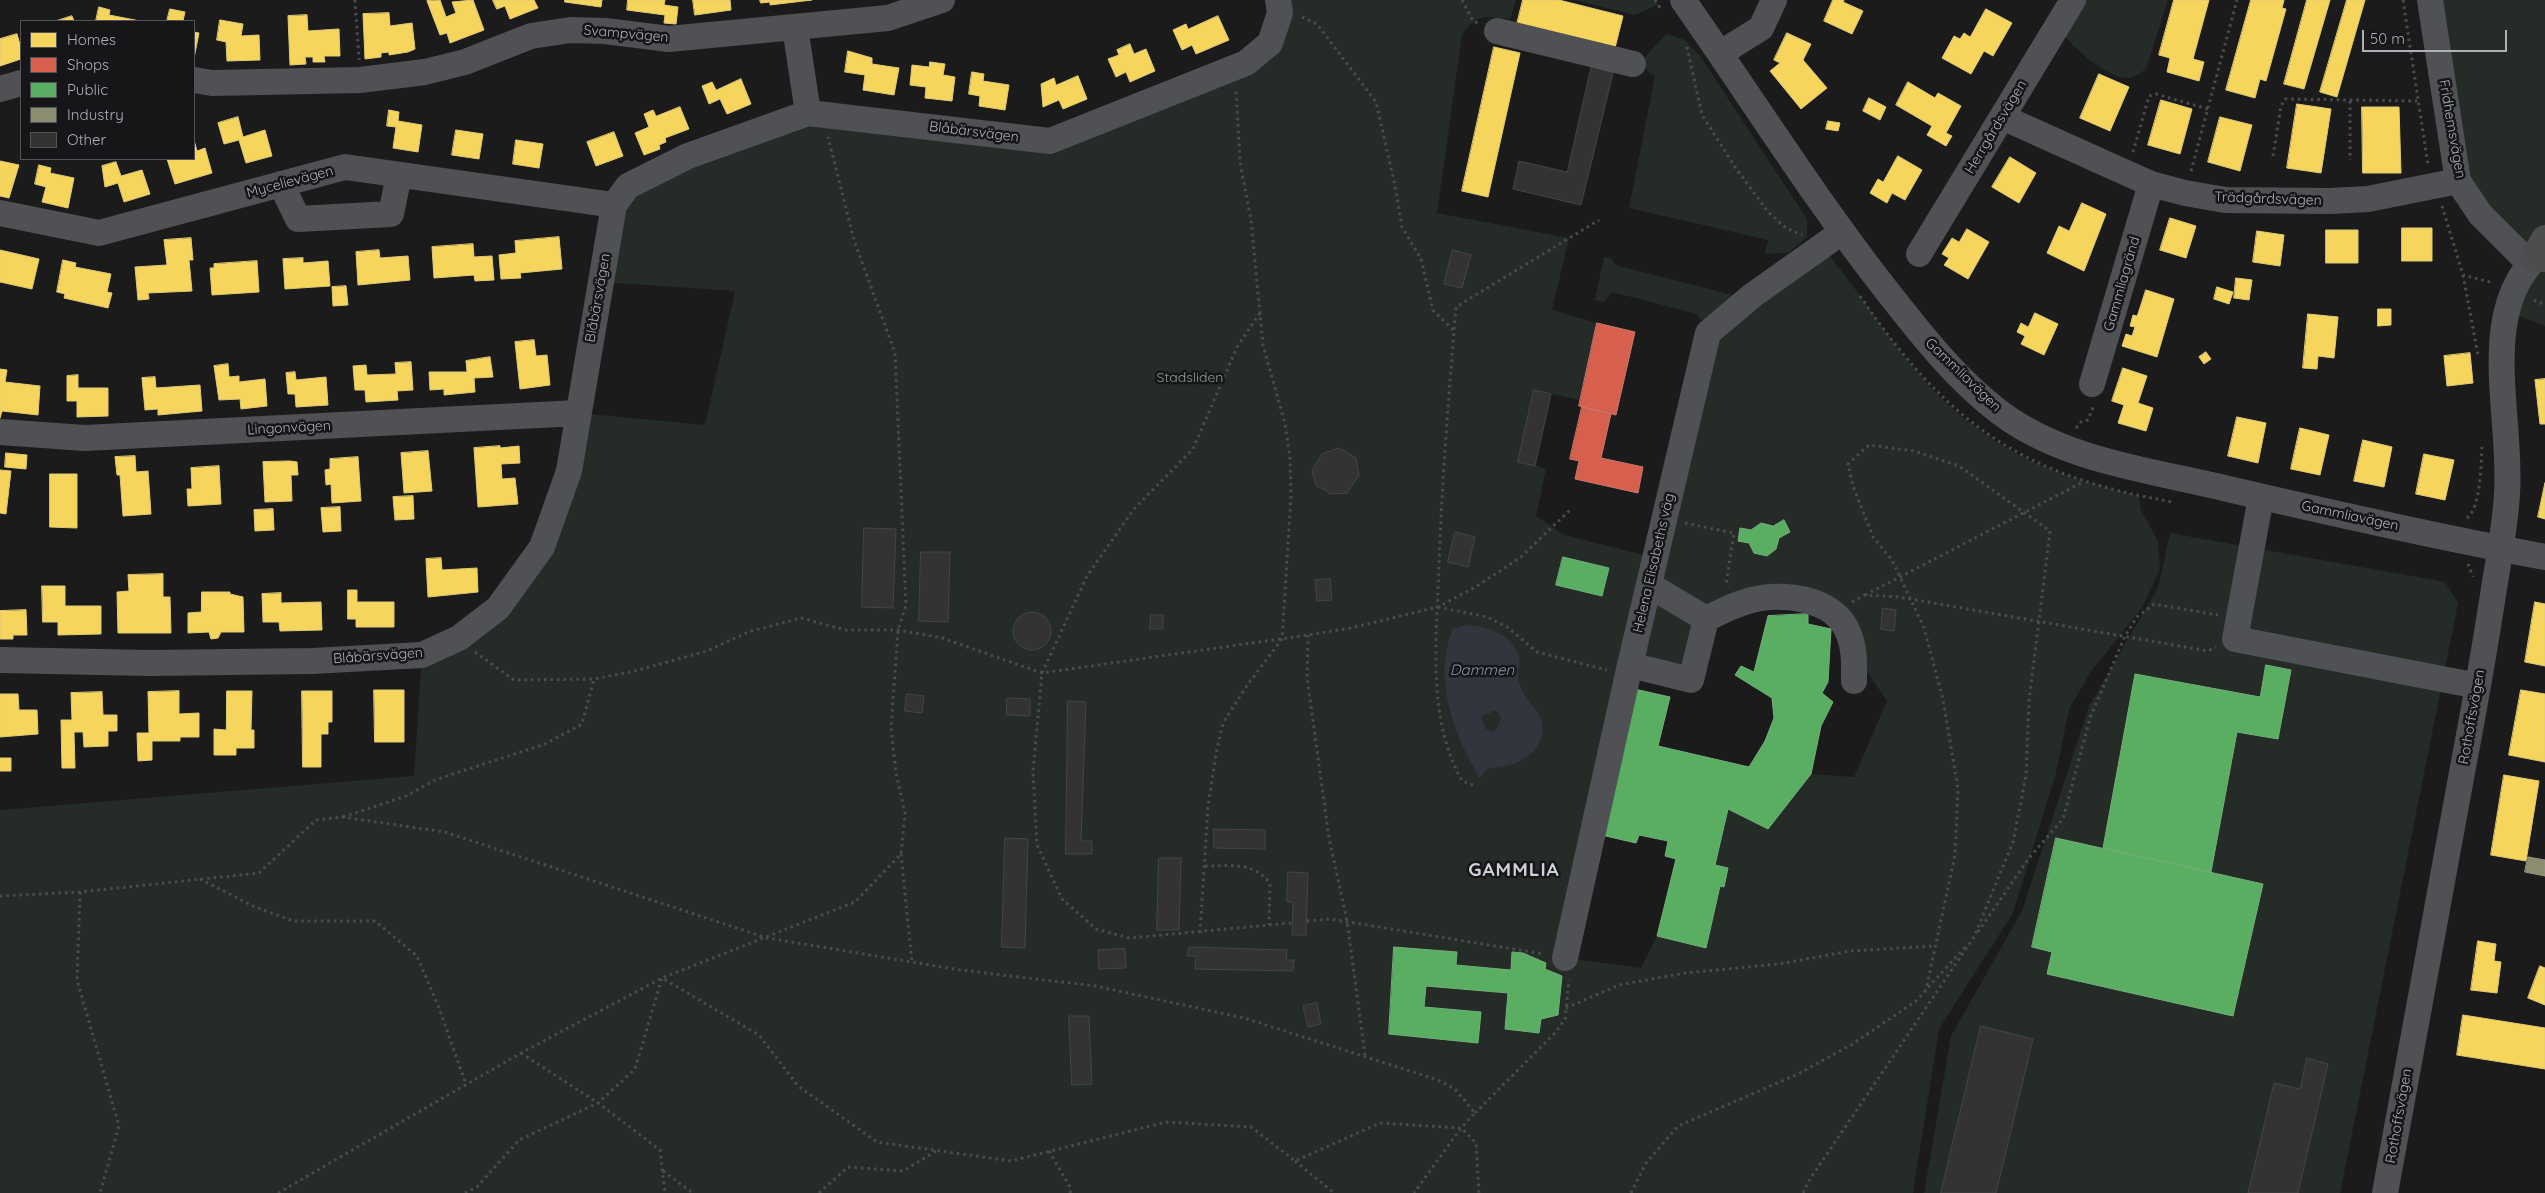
<!DOCTYPE html>
<meta charset="utf-8">
<style>
body{margin:0}
#map{position:relative;width:2545px;height:1193px;overflow:hidden;background:#1b1b1b;font-family:Quicksand,sans-serif}
canvas{display:block}
.legend{position:absolute;left:20px;top:20px;width:175px;height:140px;box-sizing:border-box;background:#161517;border:1px solid #535358;margin:0;padding:6px 9px;list-style:none;font-size:15px;color:#aeb0ba}
.legend li{display:flex;align-items:center;gap:10px;height:25px}
.legend b{width:25px;border:1px solid #535358}
.scale{position:absolute;left:2362px;top:30px;width:145px;height:22px;box-sizing:border-box;border:2px solid #aeb0ba;border-top:0;padding-left:6px;font-size:15px;line-height:18px;white-space:nowrap;color:#aeb0ba;-webkit-text-stroke:4px #161517;paint-order:stroke}
</style>
<div id="map">
<canvas width="2545" height="1193"></canvas>
<ul class="legend">
<li><b style="height:14px;background:#f6d55c"></b>Homes</li>
<li><b style="height:14px;background:#d6604d"></b>Shops</li>
<li><b style="height:14px;background:#5aae61"></b>Public</li>
<li><b style="height:14px;background:#8c8c6e"></b>Industry</li>
<li><b style="height:14px;background:#333334"></b>Other</li>
</ul>
<div class="scale">50 m</div>
</div>
<script>
const ctx = document.querySelector('canvas').getContext('2d');
ctx.lineJoin = 'round';
function fillPath(path, color) { ctx.fillStyle = color; ctx.fill(path, 'evenodd'); }
function trace(path, color, width, dash) { ctx.strokeStyle = color; ctx.lineWidth = width; ctx.lineCap = dash ? 'butt' : 'round'; ctx.setLineDash(dash || []); ctx.stroke(path); }
function drawText(font, color, halo, rows, align = 'center') {
  ctx.font = font + ' Quicksand,sans-serif'; ctx.lineWidth = 5; ctx.setLineDash([]); ctx.textBaseline = 'middle'; ctx.strokeStyle = halo; ctx.fillStyle = color; for (const [text, x, y, turn = 0] of rows) {
    ctx.save(); ctx.translate(x, y); ctx.rotate((+turn || 0) * Math.PI / 180); ctx.textAlign = isNaN(turn) ? turn : align; if (halo) ctx.strokeText(text, 0, 0); ctx.fillText(text, 0, 0); ctx.restore();
  }
}
fillPath(new Path2D(`
 M1278,0h238l-6,19c-26,-2 -31,-7 -48,16l-25,178 132,25 -17,72 45,13 -17,77 -29,-6 -16,71 11,4 -10,47 28,19 92,23 61,-235 -18,-4 -2,-5 -85,-22 -8,10 -9,-2 9,-43 7,1 4,7 133,34 73,-53c32,36 57,78 87,115 33,43 80,81 130,103 32,15 66,23 101,32l2,14 17,31 2,28 -18,39 -50,62 -23,39 -13,64 -43,140 -74,116 -26,164h-1913v-383l414,-34 8,-121 37,-17 83,-91 36,-134 127,12 30,-134 -134,-9 13,-77 194,-92 242,28 196,-78zM1808,601l46,52 33,48 -33,76 -43,-3 -43,55 -40,-20 -13,56 13,3 -4,19 -4,-1 -14,61 -49,-11 -16,32 -76,-10 65,-293 61,15 15,-61z
 M1575,0h80l3,5 -23,10z
 M2073,0h95l-22,69c-6,4 -13,10 -21,9 -27,-5 -51,-32 -69,-50z
 M2430,0h115v326l-39,-15 23,-48 -71,-82z
 M1666,34l19,6 16,17 106,162v18l-19,16 -23,1 3,-14 -139,-32 26,-132 -6,-3 -6,-9 3,-8z
 M2170,533l275,49 13,21 -118,590h-416l27,-157 71,-125 67,-205 69,-118z`), '#252b27');
fillPath(new Path2D(`
 M1466,625c21,1 45,9 53,31 2,9 -3,18 0,27 3,13 15,22 20,32 12,23 -7,44 -29,50 -8,2 -16,2 -23,4l-7,9c-26,-42 -48,-101 -27,-149zM1492,711h5l4,6 -4,12 -5,3 -6,-3 -5,-11 3,-4h5z`), '#32353e');
const homes = new Path2D(`
 M440,0l6,17 10,-4 -4,-11 21,-2 11,30 -34,13 -3,-10 -7,2 -13,-34z
 M493,0h41l4,8 -28,11 -5,-13 -8,3z
 M565,0h37l-1,7 -36,-5z
 M628,0h37l-1,5 14,2 -2,17 -12,-1 1,-8 -38,-5z
 M693,0h37l1,10 -36,5z
 M760,0h52l-42,5v-3l-9,1z
 M1523,0h36l64,16 -8,32 -98,-24z
 M1833,0h11l-1,2 20,9 -11,23 -28,-13z
 M2174,0h35l-16,59 11,3 -5,19 -32,-9 3,-14 -11,-3z
 M2251,0h33l-2,8 4,1 -20,72 -6,-2 -5,19 -29,-8z
 M2307,0h23l-26,89 -20,-5z
 M2347,0h18l-28,97 -17,-5z
 M99,7l11,3 -1,5 31,6h-44z
 M170,9l15,3 -2,9h-16z
 M1986,9l26,14 -19,33 -9,-5 -13,23 -29,-16 12,-22 6,3 4,-6 6,4z
 M389,13l1,13 22,-3 3,26 -7,3 -19,3v-3l-8,1v4l-16,2 -2,-45z
 M307,15l1,16 31,-2 1,27h-16l1,6h-12v-5h-8l1,7 -16,1 -2,-49z
 M72,16l2,5h-18z
 M1218,16l11,24 -33,14 -4,-9 -10,5 -9,-20 13,-6 2,5z
 M220,20l23,4 -2,12 18,-1 1,25 -33,1 -1,-19 -9,-2z
 M194,32l5,1 -5,25z
 M1787,33l24,11 -8,16 24,28 -26,21 -31,-38 10,-8 -6,-3z
 M17,34l4,14v11l-21,7v-27z
 M1130,44l4,10 12,-5 9,22 -25,11 -4,-10 -10,5 -8,-18 11,-4 -2,-5z
 M1494,47l26,6 -32,144 -26,-6z
 M848,51l24,7v6l27,4 -5,27 -31,-5 2,-15 -20,-3z
 M930,62l15,2 -2,11 12,2 -3,24 -27,-3 1,-11 -16,-2 2,-20 17,2z
 M972,72l12,2 -1,7 26,4 -4,25 -26,-4 1,-10 -11,-2z
 M2099,74l30,13 -19,44 -30,-13z
 M1078,76l9,23 -24,10 -4,-9 -16,7 -2,-23 13,-6 2,7z
 M741,79l10,25 -24,10 -7,-15 -11,5 -7,-18 10,-4 4,8z
 M1908,82l27,16 3,-5 23,13 -15,27 6,3 -6,10 -19,-11 5,-9 -36,-21z
 M1869,98l17,9 -6,13 -17,-9z
 M2161,100l31,9 -12,45 -32,-9z
 M2297,104l34,5 -10,64 -34,-5z
 M680,107l9,22 -24,9 1,4 -7,3 1,4 -16,6 -9,-22 14,-6 -5,-13 9,-4 3,6z
 M2362,107h37l2,66h-38z
 M389,110l10,2 -1,9 24,4 -4,27 -25,-4 3,-21 -9,-1z
 M238,117l5,20 22,-7 7,26 -26,7 -7,-23 -15,4 -6,-21z
 M2220,117l32,8 -12,46 -32,-9z
 M1828,121l12,2 -2,8 -12,-2z
 M456,130l27,4 -4,25 -27,-4z
 M614,132l9,24 -27,10 -9,-24z
 M194,140l3,11 8,-3 7,25 -37,11 -8,-25h27z
 M516,140l27,4 -4,24 -26,-4z
 M1898,156l24,14 -17,30 -13,-7 -5,10 -17,-10 8,-14 5,3z
 M2010,157l26,16 -17,30 -27,-16z
 M0,161l19,4 -10,33 -9,-2z
 M116,162l5,14 21,-6 8,24 -26,8 -6,-19 -13,4 -3,-21z
 M39,165l12,3 -1,5 24,5 -6,30 -26,-6 4,-15 -11,-3z
 M2082,203l24,11 -22,57 -37,-18 12,-27 10,5z
 M2170,218l26,8 -10,32 -26,-8z
 M2402,228h30v33h-30z
 M1967,229l22,13 -21,37 -24,-14 5,-7 -7,-4 10,-16 7,4z
 M2326,230h32v33h-32z
 M2257,231l27,4 -4,31 -27,-4z
 M559,237l3,32 -42,4 1,5 -20,1 -2,-24 17,-2 -1,-12z
 M191,238l2,22h-4l3,31 -44,2 1,6 -11,1 -3,-33 32,-2 -3,-25z
 M473,244l1,13 18,-1 2,24 -19,1 -1,-6 -40,3 -2,-31z
 M0,250l39,9 -7,30 -32,-7z
 M379,250l1,8 28,-2 2,24 -52,5 -2,-33z
 M303,258v5l25,-2 2,25 -45,3 -2,-30z
 M63,260l13,3 -1,4 36,7 -4,18 5,1 -4,15 -44,-10 1,-4 -8,-2z
 M257,261l2,31 -47,3 -2,-27h4v-4z
 M2236,278l16,2 -3,20 -15,-2z
 M346,286l2,19 -15,1 -1,-19z
 M2217,287l16,5 -4,12 -15,-5z
 M2146,290l28,9 -17,58 -35,-11 4,-12 6,2 3,-9 -5,-1 3,-11 4,1z
 M2378,309h13v16l-13,1z
 M2035,313l23,11 -14,31 -23,-11 4,-8 -8,-4 4,-9 7,4z
 M2308,314l30,3 -4,41 -16,-2 -1,13 -14,-1z
 M534,340l2,16 11,-1 3,30 -30,4 -5,-47z
 M2206,352l5,7 -7,5 -5,-7z
 M2470,353l3,30 -26,3 -3,-30z
 M490,357l3,20 -19,1 1,14 -31,3v-6l-14,1 -1,-18h38l-1,-11z
 M411,362l2,28 -16,1 1,9 -32,2 -1,-12h-10l-2,-24 13,-1 1,10 29,-1 -1,-11z
 M228,364l1,13 10,-1v6l26,-3 2,27 -26,3 -1,-10 -21,1 -5,-34z
 M2123,368l24,8 -9,27 15,5 -7,23 -28,-8 6,-18 -12,-4z
 M0,369l7,1 -2,12 35,4 -2,29 -36,-4 -2,7z
 M295,372l1,8 30,-3 2,28 -32,2 -1,-13h-7l-2,-21z
 M78,375v13h30v28l-31,1v-16h-10v-25z
 M155,377l1,11 44,-3 2,26 -44,4v-6l-13,1 -3,-32z
 M2545,379v45h-5l-5,-44z
 M2237,417l29,6 -8,40 -30,-7z
 M2300,428l29,7 -9,40 -29,-6z
 M2363,440l29,7 -8,40 -30,-6z
 M500,446v2l19,-2 1,17 -19,1 1,15 13,-1 3,26 -40,3 -4,-59z
 M428,451l4,40 -28,2 -3,-40z
 M6,453l21,2 -1,14 -21,-2z
 M2424,454l30,6 -9,40 -29,-6z
 M135,456l1,16 12,-1 3,43 -28,2 -3,-41h-3l-2,-18z
 M358,457l3,44 -29,2 -1,-19 -5,1 -1,-15 5,-1v-10z
 M290,461l7,1 1,13h-7l1,26 -27,1 -2,-40z
 M219,466l2,38 -33,2 -1,-17h5l-1,-21z
 M0,470l11,1 -5,43 -6,-1z
 M50,474h27v54l-27,-1z
 M2545,483v36l-7,-2z
 M413,496l1,23 -19,1 -2,-23z
 M340,507l1,24 -18,1 -2,-24z
 M273,509l1,21 -19,1 -1,-21z
 M441,558l1,12 35,-2 1,24 -50,5 -2,-38z
 M163,574v23h7l1,36h-53l-1,-41 12,-1 -1,-16z
 M42,586h23v20h36v28l-43,1v-13h-15z
 M348,590h9v12h37v25h-38v-8h-8z
 M202,592h28v2l13,3 1,35h-23l-3,6 -7,1 -2,-7 -21,1v-20l13,-1z
 M281,593v10l40,-1 1,28 -42,1 -1,-9h-16l-1,-28z
 M2535,602l10,2v62l-20,-4z
 M26,610l1,25h-14v4h-13v-28z
 M374,690h30v52h-29z
 M2521,690l24,4v68l-36,-7z
 M179,691v23l20,-1v24h-19v4h-28v19l-14,1 -1,-28h12l-1,-41z
 M227,691h25l-1,39h3v18h-18v7h-22v-26l12,1z
 M302,691h30v31h-4v12h-7v33h-18z
 M102,692l1,23h14v16h-9v15l-24,1 -1,-15h-9l1,36h-13l-1,-48h11l-1,-27z
 M0,694h18l1,16h18l1,24 -38,3z
 M0,758h11v13h-11z
 M2504,775l35,6 -13,80 -35,-6z
 M2478,941l18,3 -2,17 7,1 -4,31 -26,-3z
 M2540,966l5,2v37l-17,-7z
 M2463,1015l82,13v41l-88,-14z`);
fillPath(homes, '#f6d55c');
trace(homes, '#e0ca78', 1);
const shops = new Path2D(`
 M1597,323l38,9 -19,83 -37,-9z
 M1582,407l29,7 -10,44 42,9 -5,26 -63,-14 4,-18 -9,-2z`);
fillPath(shops, '#d6604d');
trace(shops, '#ca786e', 1);
const public = new Path2D(`
 M1784,520l6,12 -11,6 -3,11 -9,7 -13,-3 -5,-10 -11,-2 2,-13 11,2 10,-7 12,3z
 M1563,557l46,11 -7,28 -46,-11z
 M1808,614v10l23,5 -3,53 -6,11 11,9 -12,24 -10,48 -43,55 -40,-20 -13,56 13,3 -4,19 -4,-1 -14,62 -49,-12 19,-77 -11,-3 3,-15 -29,-6 -3,8 -39,-9 33,-146 40,9 -12,49 91,21 16,-26 9,-23 -2,-20 -37,-23 6,-9 13,6 14,-56z
 M2266,665l25,5 -13,69 -41,-7 -26,140 -108,-24 32,-174 125,23z
 M2056,838l207,46 -30,132 -186,-42 5,-22 -20,-5z
 M1394,947l63,5 -1,13 55,5 1,-18 11,1 23,10 -1,6 17,7 -4,39 -17,4 -2,14 -34,-4 3,-36 -82,-7 -2,21 57,5 -3,31 -89,-9z`);
fillPath(public, '#5aae61');
trace(public, '#73af7c', 1);
const industry = new Path2D(`
 M2528,857l17,3v16l-20,-4z`);
fillPath(industry, '#8c8c6e');
trace(industry, '#969785', 1);
const building = new Path2D(`
 M1593,60l22,5 -34,140 -68,-16 6,-28 48,11z
 M1453,250l18,5 -9,33 -18,-4z
 M1534,390l17,4 -16,72 -17,-4z
 M1340,448l16,10 3,17 -12,18 -16,1 -15,-9 -4,-14 10,-17z
 M864,528l32,1 -3,79 -31,-1z
 M1455,532l20,5 -7,30 -20,-5z
 M921,552h29l-2,70 -29,-1z
 M1330,579l2,21 -15,1 -2,-21z
 M1883,608l13,2 -2,21 -13,-2z
 M1013 631a19 19 0 1 1 38 0a19 19 0 1 1-38 0Z
 M1151,615h12v14h-13z
 M907,694l17,2 -2,17 -17,-2z
 M1007,698l23,1v17l-23,-1z
 M1068,701l18,1 -5,139h11v13h-26z
 M1214,829l51,1v19l-51,-1z
 M1005,838l23,1 -3,109 -23,-1z
 M1159,858h22l-2,72h-22z
 M1288,872l20,1 -2,62h-14l1,-33h-6z
 M1189,947l98,3 -1,10h8l-1,11 -98,-2 1,-13h-8z
 M1125,949l1,19 -27,1 -1,-19z
 M1317,1003l4,21 -13,3 -5,-21z
 M1069,1016h20l3,68 -20,1z
 M1981,1026l52,13 -37,154h-55z
 M2307,1058l21,6 -30,129h-50l26,-110 26,6z`);
fillPath(building, '#333334');
trace(building, '#444547', 1);
trace(new Path2D(`
 M355,0l4,60
 M1462,0l11,21 5,2
 M1655,0l7,11
 M2403,0l25,165
 M1302,17l15,7 59,78 19,84 7,41 19,32 12,51 21,21
 M1687,47l15,68 33,52 33,45 18,16 16,7
 M2350,101v59
 M2133,152l16,-56 7,-2 52,15
 M2273,156l8,-50 4,-7 133,2
 M2191,171l46,-171
 M2442,206l21,69 31,8
 M2463,275l15,80
 M1860,296c87,127 161,180 313,206
 M2534,300l11,5
 M1260,313l-23,34 -44,102 -59,60 -47,67 -45,97 -9,98 4,74 25,54 34,30 33,9 162,-15
 M2076,428l5,-6 7,-2 6,-15
 M2467,518c14,-10 14,-55 15,-72
 M1685,523l49,10 -8,51
 M2468,564l5,13
 M1865,595l218,-113
 M1852,602l13,-7 34,2 309,54 8,-4
 M1438,607l49,10 20,10 30,25 70,18
 M1308,635l-1,42 22,161 18,83 18,134
 M475,652l39,28 80,-1 41,-8 72,-20 41,-19 53,-14 45,12h52l44,8 100,35 266,-38 43,-7 87,-21 39,-21 44,-29 50,-48
 M1473,785l-11,-4c-36,-64 -25,-146 -23,-216 3,-86 10,-172 17,-258l143,-87
 M343,817l63,-21 29,-16 110,-36 37,-20 12,-45
 M901,854l11,108
 M1205,866c26,0 47,-5 65,17l-1,42
 M200,879l53,27 40,15h82l42,35 22,52 27,76
 M80,892l-3,88 42,146 -19,67
 M0,896l80,-4 179,-19 57,-53 26,-3 103,15 322,106 193,32 135,16 149,32 194,62 17,9 20,24 -14,15 -47,65
 M1307,921l23,-2 214,35
 M1978,932l51,-74 34,-39 27,-101 35,-82 12,-19 17,-13 64,11
 M1200,933l8,-127 8,-52 7,-31 23,-36 36,-48 9,-143 -1,-39 -5,-33 -22,-79 -12,-125 -11,-58 -4,-72
 M1566,1008l53,-23 66,-12 94,-9 71,-13 85,-5
 M521,1053l77,50 62,47 5,43
 M1475,1113l80,-80 10,-14 4,-39
 M1049,1151l22,38 -1,4
 M1295,1161l39,32
 M663,1171l30,22
 M278,1193l243,-140 141,-75 193,-76 46,-48 4,-41 -9,-40 -5,-45 7,-98 8,-25 -11,-252 -41,-113 -26,-103
 M465,1193l12,-6 42,-47 79,-37 37,-34 27,-91 97,57 39,51 79,56 134,19 155,-39 85,5 44,34 85,-38 81,5 15,15 3,50
 M819,1193l29,-26 55,4 33,-20
 M1631,1193l15,-30 32,-37 120,-52 53,-29 65,-44 50,-55
 M1803,1193l7,-14 164,-242 39,-95 13,-66 3,-75 21,-170 -91,-65 -45,-15 -45,-6 -21,19 5,22 20,51 19,23 32,68 19,71 15,90 -3,66 -29,135`), '#4b4c4f', 3, [2.5, 4]);
trace(new Path2D(`
 M1683,0c68,97 131,198 204,291 34,43 67,86 111,120 63,49 151,59 226,77 107,25 214,49 321,69
 M2430,0l28,181 22,33 49,49
 M795,27l13,86
 M1497,31l136,33
 M1722,56l10,-10 29,-18 13,-28
 M194,80l18,3 148,-3 65,-8 40,-10 66,-26 40,-6 34,1 64,8 219,-21 54,-18
 M0,89l21,-6
 M2002,117l149,67 34,9 40,7 105,1 38,-2 90,-18
 M281,184l17,35 93,-5 8,-39
 M0,213l99,20 246,-66 269,38
 M1919,254l154,-254
 M2092,384l59,-200
 M0,432l85,6 493,-25
 M2261,497l-26,142 243,47
 M1706,619c13,-6 25,-13 39,-17 33,-12 92,-5 104,33 6,15 5,30 5,46
 M0,660l149,3 163,-2 110,-6 37,-17 39,-30 44,-61 27,-76 45,-266 14,-19 60,-30 120,-43 242,28 196,-78 24,-20 10,-30 -2,-13
 M1630,665l61,15 15,-61 -57,-34
 M1565,958l65,-293 78,-332 45,-38 89,-63
 M2385,1193c26,-142 52,-284 78,-426 11,-57 21,-114 30,-172 5,-33 12,-67 14,-101 6,-77 -33,-190 38,-244`), '#505154', 26);
trace(new Path2D(`
 M2545,239l-11,19h11`), '#4d4d50', 28);
drawText('14px', '#aeb0ba', '#161517', [
 ["Svampvägen",626,34,5],
 ["Herrgårdsvägen",1996,127,-59],
 ["Fridhemsvägen",2452,129,80],
 ["Blåbärsvägen",974,132,7],
 ["Mycelievägen",290,182,-15],
 ["Trädgårdsvägen",2268,199,2],
 ["Gammliagränd",2122,284,-74],
 ["Blåbärsvägen",598,298,-80],
 ["Gammliavägen",1963,375,44],
 ["Lingonvägen",289,428,-3],
 ["Gammliavägen",2350,516,12],
 ["Helena Elisabeths väg",1654,563,-77],
 ["Blåbärsvägen",378,656,-4],
 ["Rothoffsvägen",2472,717,-80],
 ["Rothoffsvägen",2399,1116,-80]
]);
drawText('14px', '#88a38f', '#161517', [
 ["Stadsliden",1190,378]
]);
drawText('italic 15px', '#8a97b0', '#161517', [
 ["Dammen",1482,670]
]);
ctx.letterSpacing = '1px';
drawText('bold 19px', '#cfcfd7', '#161517', [
 ["GAMMLIA",1514,870]
]);
ctx.letterSpacing = '0px';
</script>
